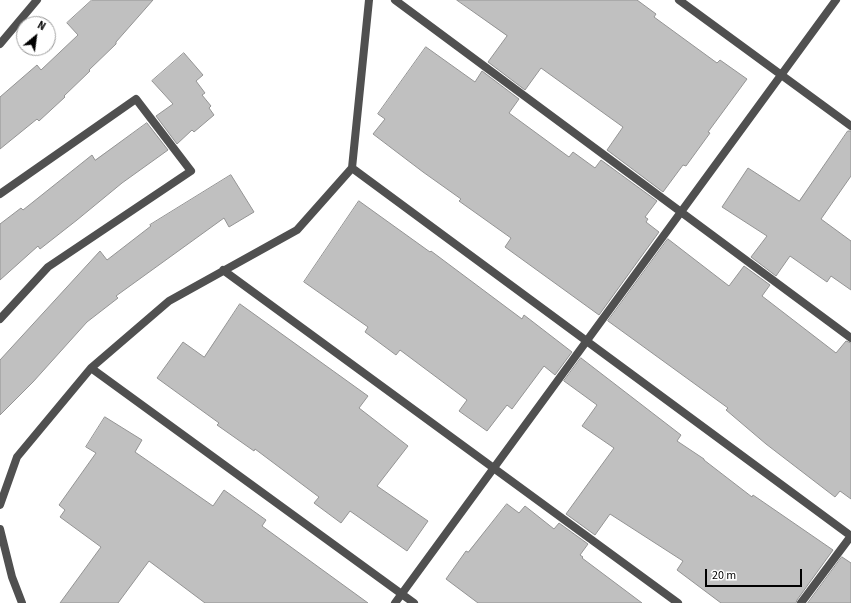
<!DOCTYPE html>
<style>
body{margin:0}
#map{position:relative;width:851px;height:603px;overflow:hidden;background:#fff;font-family:"Source Sans 3",sans-serif}
canvas{display:block}
.north{position:absolute;left:16px;top:16px;width:40px;height:40px;box-sizing:border-box;background:#fff;border:1px solid #999;border-radius:50%;rotate:29deg;font-size:11px;font-weight:700;line-height:16px;text-align:center;color:#000}
.north::after{content:'';display:block;margin:auto;width:14px;height:18px;background:#000;clip-path:polygon(50% 0,100% 100%,50% 72%,0 100%)}
.scale{position:absolute;left:705px;top:569px;width:97px;height:18px;box-sizing:border-box;border:2px solid #000;border-top:0;padding-left:5px;font-size:12px;line-height:14px;white-space:nowrap;color:#000;-webkit-text-stroke:3px #fff;paint-order:stroke}
</style>
<div id="map">
<canvas width="851" height="603"></canvas>
<div class="north">N</div>
<div class="scale">20 m</div>
</div>
<script>
const ctx = document.querySelector('canvas').getContext('2d');
ctx.lineJoin = 'round';
function fillPath(path, color) { ctx.fillStyle = color; ctx.fill(path, 'evenodd'); }
function trace(path, color, width, dash) { ctx.strokeStyle = color; ctx.lineWidth = width; ctx.lineCap = dash ? 'butt' : 'round'; ctx.setLineDash(dash || []); ctx.stroke(path); }
const building = new Path2D(`
 M92,0h61l-37,42v2l-27,26 1,1 -26,25 1,1 -26,24 -2,-2 -37,30v-52l37,-32 4,5 37,-35 -11,-12z
 M457,0h180l19,14 -2,3 63,46 3,-3 27,19 -39,53 2,1 -24,33 -3,-1 -20,27 -56,-42 16,-23 -82,-59 -16,22 -37,-28 19,-26z
 M426,47l49,35 7,-11 37,28 -10,14 60,44 4,-5 22,16 6,-8 56,41 -12,16 3,2 -2,3 13,10 -60,83 -94,-68 6,-9 -52,-37 2,-2 -38,-27 -50,-38 12,-15 -7,-5z
 M184,53l19,22 -7,6 9,12 -3,2 9,11 -2,2 5,7 -20,17 -2,-2 -15,14 -21,-28 17,-12 -21,-23z
 M147,123l21,27 -46,33 -45,37 -37,29 -2,-3 -38,34v-56l21,-16 2,2 69,-55 3,5z
 M848,131h3v45l-30,43 30,22v49l-20,-14 -4,6 -37,-26 -14,20 -25,-19 16,-21 -45,-29 26,-39 51,33z
 M231,175l23,37 -25,15 -5,-9 -108,78 2,2 -31,24 -54,60 -33,33v-55l100,-109 7,9 44,-34 -1,-1z
 M359,201l71,51 1,-1 91,68 2,-4 48,37 -17,23 -11,-9 -32,43 -5,-4 -20,26 -28,-20 8,-11 -67,-50 -4,5 -31,-23 3,-5 -64,-45z
 M668,239l61,47 15,-20 26,19 -8,11 74,57 10,-12 5,2v156l-11,-8 -5,6 -69,-53 -40,-34 2,-2 -120,-87z
 M240,304l128,92 -9,12 49,38 -31,40 51,35 -21,30 -57,-40 -9,12 -27,-20 5,-6 -64,-48 -1,2 -37,-26 2,-2 -62,-45 26,-36 21,15z
 M581,358l100,77 -4,6 27,18v1l48,37 1,-2 80,55 -36,50 -1,3h-75l-44,-33 6,-9 -73,-47 -15,21 -29,-21 48,-66 -32,-22 15,-21 -33,-24z
 M105,417l37,23 -7,12 78,54 11,-16 42,30 -4,6 106,77h-163l-56,-42 -31,42h-58l41,-56 -41,-30 5,-7 -6,-5 37,-52 -10,-6z
 M507,504l12,9 6,-7 29,23 5,-6 29,21 -8,11 3,2 -1,1 60,45h-164l-32,-24 20,-28 2,1z
 M842,557l9,6v40h-43z`);
fillPath(building, '#c0c0c0');
trace(building, '#949494', 1);
trace(new Path2D(`
 M395,0l456,338
 M679,0l172,126
 M0,44l37,-44
 M352,168l499,368
 M0,194l136,-95 55,72 -143,96 -48,52
 M223,270l455,333
 M91,368l323,235
 M0,505l17,-48 74,-89 78,-67 128,-71 55,-62 17,-168
 M0,529l12,48 10,26
 M395,603l441,-603
 M801,603l50,-67`), '#505050', 8);
</script>
